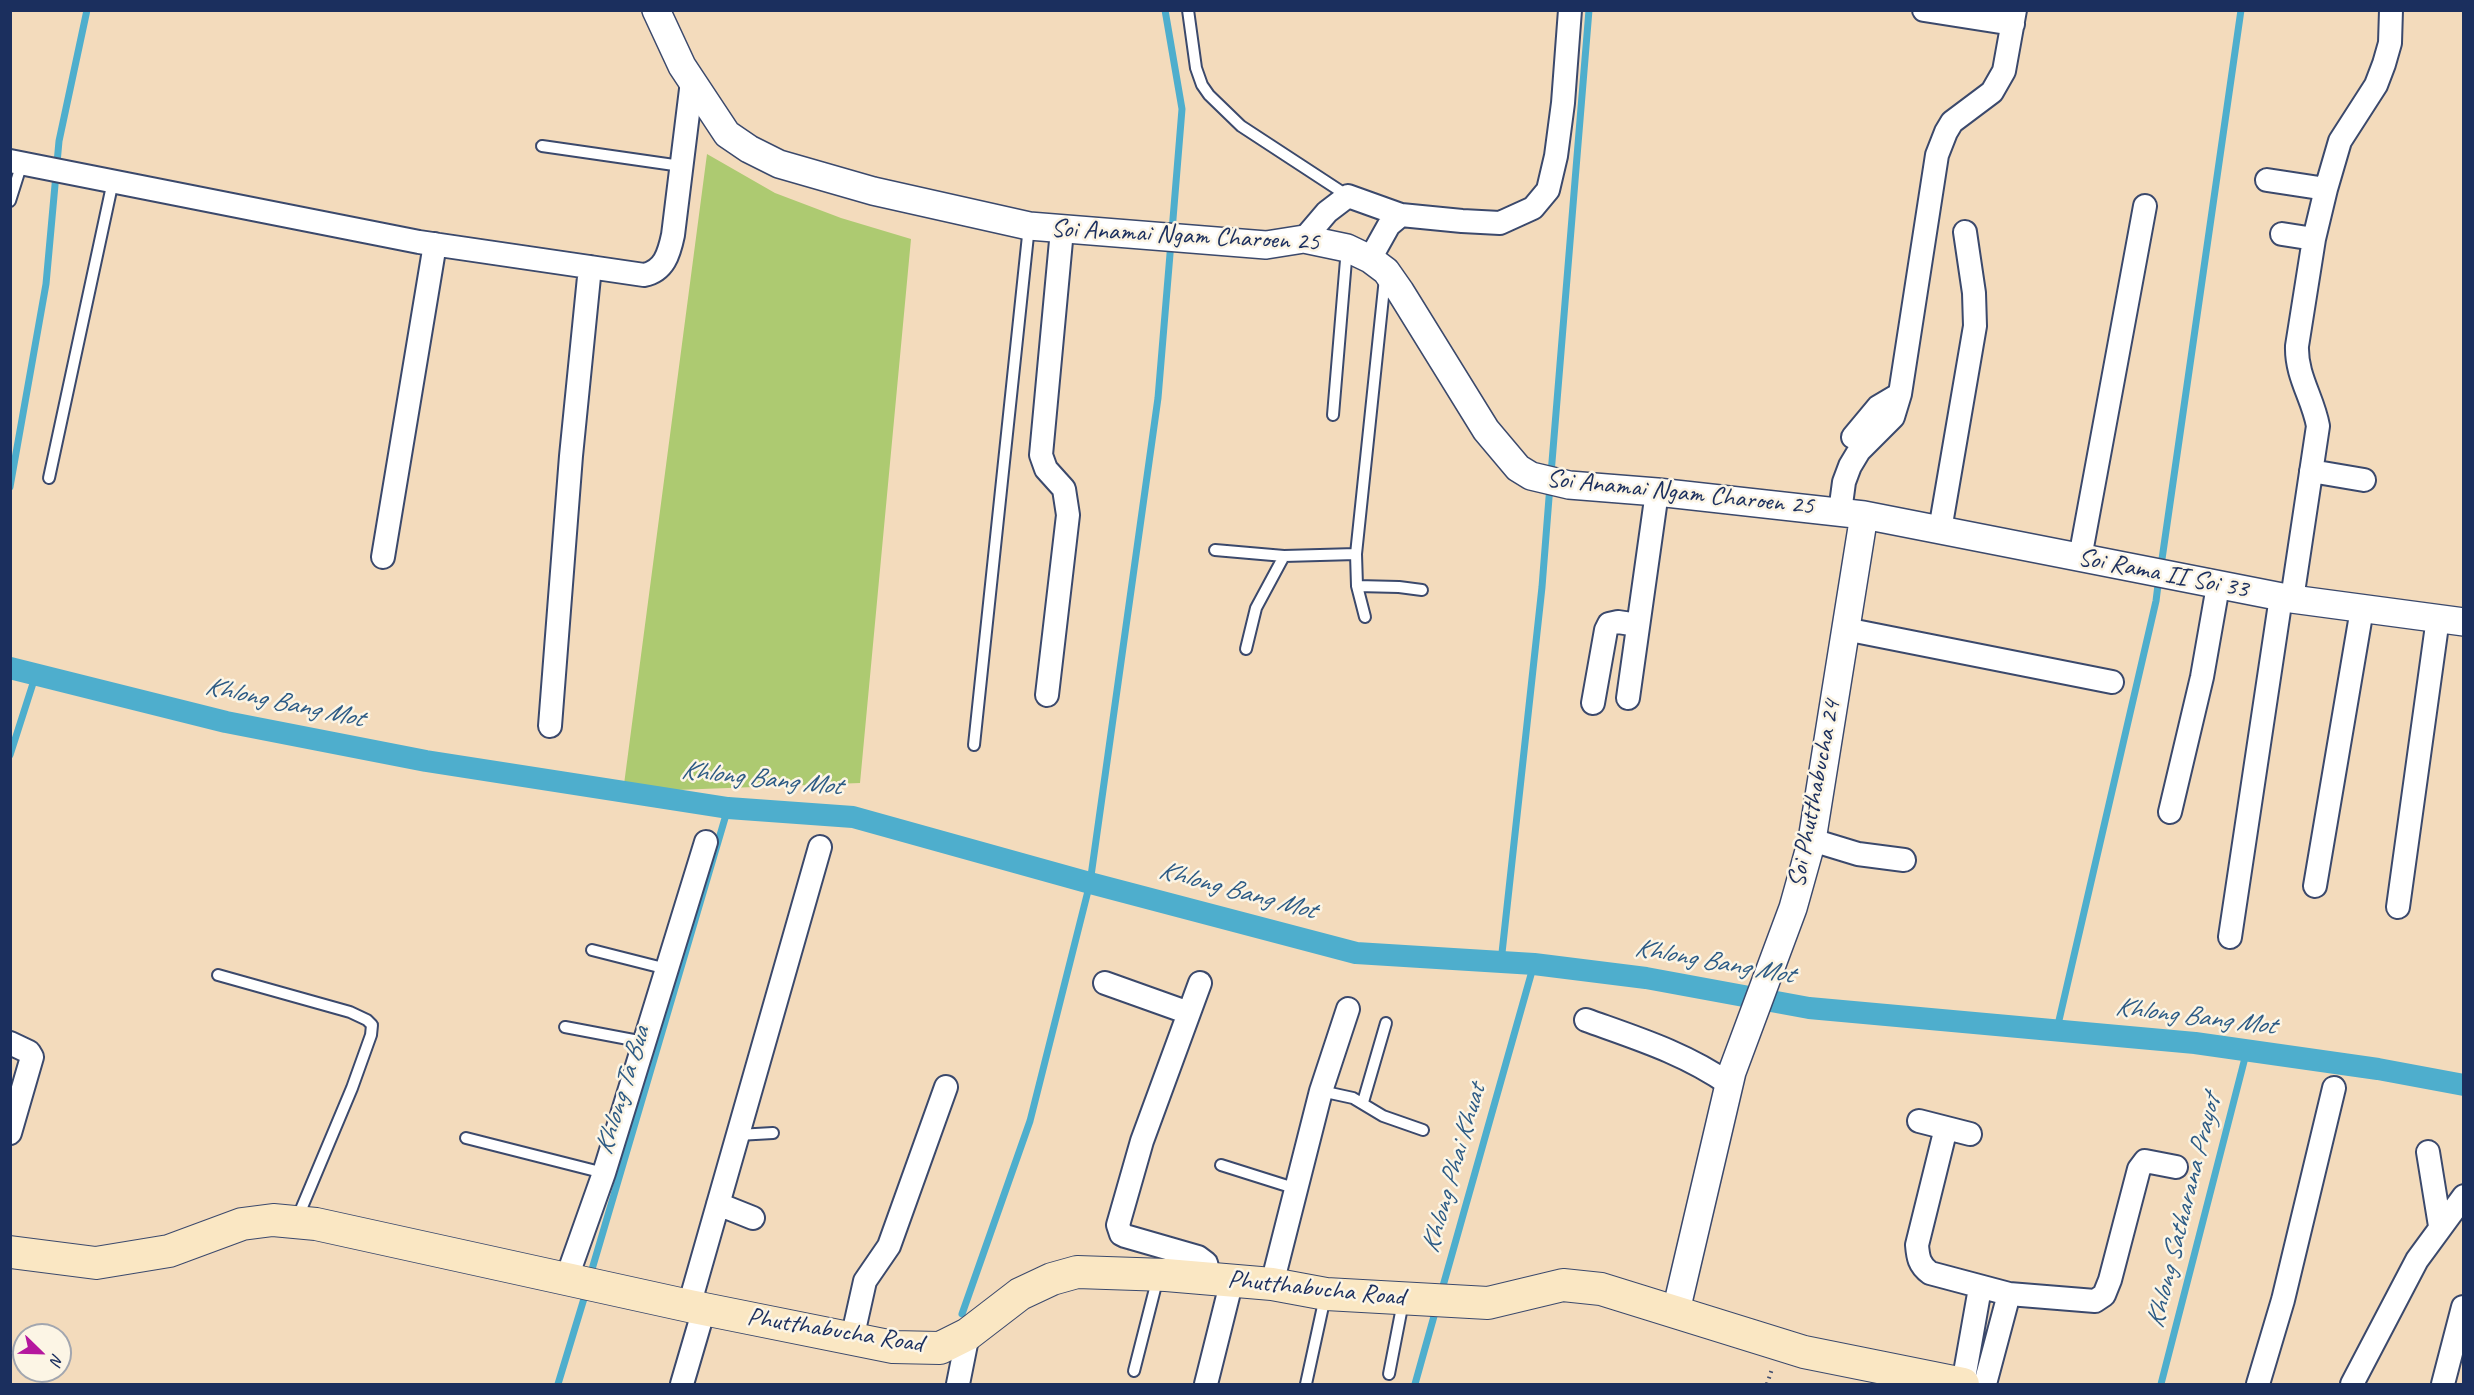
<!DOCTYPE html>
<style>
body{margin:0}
#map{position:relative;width:2474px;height:1395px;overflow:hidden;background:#f3dbbc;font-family:Caveat,sans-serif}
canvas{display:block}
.frame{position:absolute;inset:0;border:12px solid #1b2f5e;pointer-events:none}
.north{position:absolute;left:12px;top:1323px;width:60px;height:60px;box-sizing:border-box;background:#fcf5e5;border:2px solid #a2a6af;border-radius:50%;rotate:113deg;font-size:16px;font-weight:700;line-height:24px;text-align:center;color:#1b2f5e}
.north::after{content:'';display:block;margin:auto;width:21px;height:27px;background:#b5179e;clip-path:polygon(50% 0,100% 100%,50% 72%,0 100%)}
</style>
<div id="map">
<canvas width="2474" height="1395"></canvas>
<div class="frame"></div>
<div class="north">N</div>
</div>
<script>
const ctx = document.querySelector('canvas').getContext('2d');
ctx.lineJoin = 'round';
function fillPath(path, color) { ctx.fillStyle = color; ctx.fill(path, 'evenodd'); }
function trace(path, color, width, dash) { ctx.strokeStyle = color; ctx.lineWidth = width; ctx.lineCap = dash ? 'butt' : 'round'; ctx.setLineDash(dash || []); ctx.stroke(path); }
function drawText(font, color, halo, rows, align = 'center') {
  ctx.font = font + ' Caveat,sans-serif'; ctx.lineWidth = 5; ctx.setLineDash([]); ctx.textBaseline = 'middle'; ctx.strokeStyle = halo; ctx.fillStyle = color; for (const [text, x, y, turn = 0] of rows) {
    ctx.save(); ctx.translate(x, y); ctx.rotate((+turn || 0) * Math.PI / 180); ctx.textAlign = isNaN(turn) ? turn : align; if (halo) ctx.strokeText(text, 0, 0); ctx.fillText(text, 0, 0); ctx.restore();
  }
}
fillPath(new Path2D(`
 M707,154l68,39 66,25 70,21 -51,544 -237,9z`), '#adca71');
trace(new Path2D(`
 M1165,10l17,99 -10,122
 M1551,474l38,-464
 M10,487l36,-203 13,-143 28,-131
 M2161,566l80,-556
 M10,755l26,-81
 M1501,962l41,-375 8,-102
 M2057,1029l99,-428 3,-24
 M590,1276l138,-468
 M1441,1293l93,-329
 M962,1314l68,-193 60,-238 68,-485 13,-156
 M558,1384l28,-92
 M1415,1384l21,-75
 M2161,1384l86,-334`), '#4eaecd', 7);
trace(new Path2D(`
 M10,668l216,54 200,39 302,47 125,9 237,66 266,70 178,11 112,14 163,30 386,35 183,26 86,16`), '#4eaecd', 22);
const service = new Path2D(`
 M1188,10l8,58 6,17 7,10 32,31 107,70
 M542,146l139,20
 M10,201l12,-38
 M1333,415l14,-167
 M49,478l64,-297
 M1215,550l69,6 72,-2
 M1357,586l42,1 23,3
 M1365,617l-8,-31 -1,-32 29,-276
 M1246,649l10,-41 28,-52
 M974,745l55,-519
 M592,950l75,19
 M218,975l132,37 17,8 5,5 -1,10 -19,53 -55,131
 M565,1027l79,15
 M1321,1091l32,7 30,18 40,14
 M1363,1102l23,-79
 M738,1135l35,-2
 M466,1138l138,35
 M1221,1165l76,24
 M1134,1371l24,-94
 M1389,1374l14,-72
 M1306,1384l19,-87`);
const minor = new Path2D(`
 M1924,10l89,14
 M10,161l409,81 225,33c20,-4 25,-21 29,-40l19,-154
 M2267,180l59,9
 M2282,234l32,5
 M1304,239l23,-27 21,-16 53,19 61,6 38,2 33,-15 15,-18 8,-34 7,-53 7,-93
 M1370,259l19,-34 12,-10
 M1853,437l25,-30 22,-13
 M2311,471l53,9
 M1840,512l4,-30 6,-16 9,-15 34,-34 7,-23 37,-239 9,-23 6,-10 40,-30 12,-21 11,-61
 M1940,530l35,-204 -1,-33 -9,-61
 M383,557l52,-313
 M2080,558l65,-352
 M2292,599l26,-173c-5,-28 -22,-50 -21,-80l17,-107 12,-50 14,-48 36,-56 8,-21 6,-21 1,-33
 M1845,629l267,53
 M1047,695l21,-180 -4,-26 -18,-20 -5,-14 21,-225
 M1628,698l29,-206
 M1593,703l13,-73 3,-6 9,-2 20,3
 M550,726l21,-270 19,-189
 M2170,812l32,-135 16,-91
 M1812,840l46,14 46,6
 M2315,886l47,-277
 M2398,907l40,-289
 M2230,937l51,-340
 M1105,983l84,30
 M1200,983l-58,158 -24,84 3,9 4,2 73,21 8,6 4,15
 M1586,1020c50,18 99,33 143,64
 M10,1043l19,9 3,5 -22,76
 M1919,1121l51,13
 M1946,1128l-29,117c1,12 2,20 13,28l79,21 86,7 9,-6 6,-15 29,-111 6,-8 31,6
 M2428,1152l12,74
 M718,1204l35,14
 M566,1280l38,-107 102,-331
 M1272,1284l49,-193 27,-82
 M689,1306l131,-459
 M852,1339l13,-58 24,-35 57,-159
 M682,1384l22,-75
 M958,1384l10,-50
 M1206,1384l26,-104
 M1963,1384l17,-96
 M1985,1384l24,-90
 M2258,1384l25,-84 51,-212
 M2352,1384l65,-124 47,-64
 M2443,1384l20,-77`);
const tertiary = new Path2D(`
 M656,10l26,56 45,68 22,15 30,15 94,27 156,35 237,19 38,-6 43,9 23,11 16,12 14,20 86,139 32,38 13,8 38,9 88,7 207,23 428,84 172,23
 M1676,1311l56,-239 61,-164 19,-68 52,-325`);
const secondary = new Path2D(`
 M10,1252l86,11 73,-12 73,-27 31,-4 43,4 373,82 204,41 47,1 28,-14 52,-40 32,-15 25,-7 89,3 106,9 54,10 162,9 75,-18 38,4 203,63 159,32`);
trace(service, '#3b496c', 14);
trace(minor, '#3b496c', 26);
trace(tertiary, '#3b496c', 30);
trace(secondary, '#3b496c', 34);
trace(new Path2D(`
 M1767,1384l5,-15`), '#3b496c', 4, [1.5, 4.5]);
trace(service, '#fff', 10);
trace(minor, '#fff', 22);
trace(tertiary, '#fff', 27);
trace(secondary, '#fae7c3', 32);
drawText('26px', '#1b2f5e', '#fcf5e5', [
 ["Soi Anamai Ngam Charoen 25",1185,236,3],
 ["Soi Anamai Ngam Charoen 25",1680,493,6],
 ["Soi Rama II Soi 33",2163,574,11],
 ["Soi Phutthabucha 24",1815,794,-79],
 ["Phutthabucha Road",1316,1289,6],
 ["Phutthabucha Road",835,1331,9]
]);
drawText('italic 27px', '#2d5b85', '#fcf5e5', [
 ["Khlong Bang Mot",284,703,12],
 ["Khlong Bang Mot",761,779,6],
 ["Khlong Bang Mot",1237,891,15],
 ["Khlong Bang Mot",1714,962,10],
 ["Khlong Bang Mot",2195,1017,7],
 ["Khlong Ta Bua",623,1091,-73],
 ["Khlong Phai Khuat",1454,1169,-74],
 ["Khlong Satharana Prayot",2184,1212,-76]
]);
</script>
